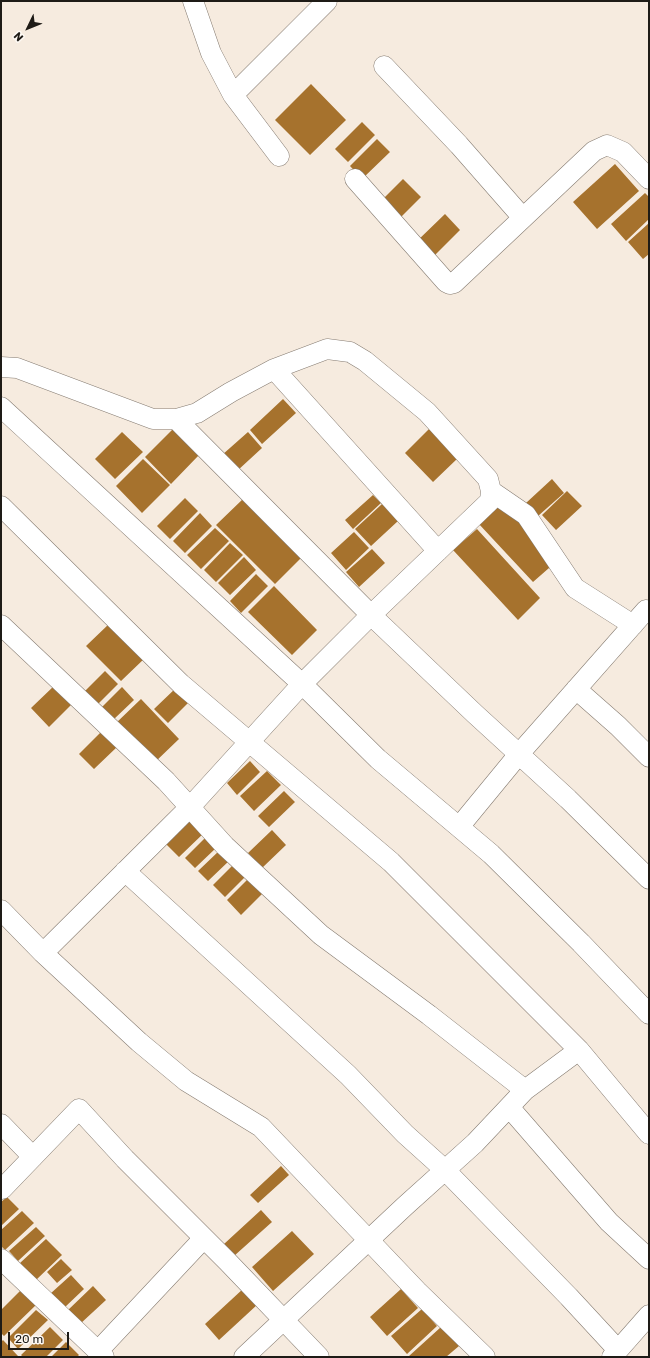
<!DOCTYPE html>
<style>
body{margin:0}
#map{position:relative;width:650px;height:1358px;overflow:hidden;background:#f6ebdf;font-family:Rubik,sans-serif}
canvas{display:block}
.frame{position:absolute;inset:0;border:2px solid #1e1b16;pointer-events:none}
.north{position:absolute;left:8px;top:8px;width:40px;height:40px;-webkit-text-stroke:3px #fef9f4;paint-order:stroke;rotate:227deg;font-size:11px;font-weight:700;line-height:16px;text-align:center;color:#1e1b16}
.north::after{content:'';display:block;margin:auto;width:14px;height:18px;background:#1e1b16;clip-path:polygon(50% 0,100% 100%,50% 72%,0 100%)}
.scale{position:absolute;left:8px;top:1332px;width:61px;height:18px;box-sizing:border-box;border:2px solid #1e1b16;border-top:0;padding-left:5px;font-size:12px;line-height:14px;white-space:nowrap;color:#1e1b16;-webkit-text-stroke:3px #fef9f4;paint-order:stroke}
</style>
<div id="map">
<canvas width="650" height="1358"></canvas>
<div class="frame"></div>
<div class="north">N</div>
<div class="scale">20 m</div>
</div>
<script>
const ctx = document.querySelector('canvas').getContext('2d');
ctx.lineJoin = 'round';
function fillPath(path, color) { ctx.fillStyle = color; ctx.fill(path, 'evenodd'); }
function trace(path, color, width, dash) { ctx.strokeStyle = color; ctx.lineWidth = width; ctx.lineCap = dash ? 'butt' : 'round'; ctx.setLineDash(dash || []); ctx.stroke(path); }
fillPath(new Path2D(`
 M311,84l35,36 -36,35 -35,-35z
 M362,122l13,13 -27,27 -13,-13z
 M377,139l13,13 -28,27 -12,-13z
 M615,164l24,27 -42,38 -24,-27z
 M403,179l18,18 -23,23 -18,-18z
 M645,193l4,4v22l-23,22 -15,-17z
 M445,214l15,16 -29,29 -16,-16z
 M649,223v31l-6,5 -15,-17z
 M283,399l13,14 -34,31 -12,-14z
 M173,429l26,26 -28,29 -26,-27z
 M429,429l29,29 -25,24 -28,-29z
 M122,432l21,20 -28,27 -20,-20z
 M248,432l14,16 -25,23 -15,-16z
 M143,459l27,26 -28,28 -26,-27z
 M552,479l12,14 -26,23 -12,-13z
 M567,491l15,15 -26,24 -14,-15z
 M373,495l8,8 -28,26 -8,-9z
 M185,498l13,13 -28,28 -13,-13z
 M244,498l58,59 -27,27 -59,-59z
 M502,502l55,59 -24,21 -55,-59z
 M382,504l16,17 -27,25 -16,-17z
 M200,513l12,13 -27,27 -12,-12z
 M215,528l14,13 -28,28 -14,-14z
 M477,529l63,69 -22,22 -65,-70z
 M354,532l15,16 -23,22 -15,-17z
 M230,543l13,12 -27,27 -12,-12z
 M372,549l13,14 -26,24 -13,-15z
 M244,557l12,13 -26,25 -12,-12z
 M256,574l12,12 -27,27 -11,-12z
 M274,586l43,44 -25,25 -44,-43z
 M110,623l35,35 -24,23 -35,-35z
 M105,671l13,13 -21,21 -13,-13z
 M55,685l18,18 -24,24 -18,-19z
 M178,686l13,14 -23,23 -14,-14z
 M122,687l12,13 -21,20 -12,-12z
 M141,699l38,40 -26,25 -38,-40z
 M102,731l15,16 -23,22 -15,-15z
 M250,761l10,11 -23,23 -10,-12z
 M267,771l14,14 -27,26 -14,-15z
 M284,791l11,11 -26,25 -11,-11z
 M191,818l14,14 -26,25 -14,-14z
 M272,830l14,15 -24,23 -14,-15z
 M206,837l10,11 -21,20 -10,-10z
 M220,850l10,10 -22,21 -10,-10z
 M235,863l12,12 -22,22 -12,-12z
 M250,877l14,15 -23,23 -14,-15z
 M281,1166l8,9 -31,28 -8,-8z
 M7,1197l12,12 -18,17v-24z
 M261,1210l11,12 -38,34 -10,-12z
 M22,1211l12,12 -29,27 -4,-4v-16z
 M36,1227l9,9 -27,25 -9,-10z
 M292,1231l22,23 -41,37 -21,-24z
 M46,1239l16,16 -26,25 -16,-17z
 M61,1259l11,11 -15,13 -10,-11z
 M71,1275l13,14 -20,19 -14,-14z
 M93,1286l13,14 -26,24 -13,-13z
 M244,1288l14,16 -39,36 -14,-16z
 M401,1289l17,19 -31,28 -17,-19z
 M21,1290l15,15 -32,31 -3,-3v-23z
 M422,1309l15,17 -30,28 -16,-18z
 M36,1310l12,10 -30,29 -10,-11z
 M50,1327l13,13 -17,17h-23l-2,-2z
 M441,1327l18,19 -13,11h-36l-1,-1z
 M3,1340l15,16 -2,1h-15v-15z
 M66,1342l13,13 -2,2h-26z`), '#a6722d');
const street = new Path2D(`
 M193,1l18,52 22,42 46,61
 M384,66l75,79 64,73 71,-67 13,-6 16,7 26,27
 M233,95l94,-94
 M355,179l91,103 4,2 4,-1 69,-65
 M1,367l16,1 136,51h23l21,-6 34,-21 43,-23 53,-20 23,3 15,9 62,51 61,67 3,12 -1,10 -119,114 -69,69 -112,123 -147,146
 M274,369l164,182
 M1,407l301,277 76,75 113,95 90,89 68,71
 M176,419l195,196 104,99 93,85 81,80
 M491,491l35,24 49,73 58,37
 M1,506l180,178 210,178 188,188 70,84
 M1,625l165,156 59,65 96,89 108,80 96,75
 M576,689l42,37 31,31
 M459,827l60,-73 127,-144 3,3
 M125,871l223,204 57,59 40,36 124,127 49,53
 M1,910l42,43 96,89 47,39 75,46 156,164 68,66
 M509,1107l100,115 40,37
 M1,1124l32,33
 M2,1189l77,-80 46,50 103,103 91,95
 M1,1259l103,98
 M98,1351l106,-113
 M244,1357l161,-151 70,-63 50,-53 54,-40
 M612,1357l37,-42`);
trace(street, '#857b71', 21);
trace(street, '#fff', 20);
</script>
